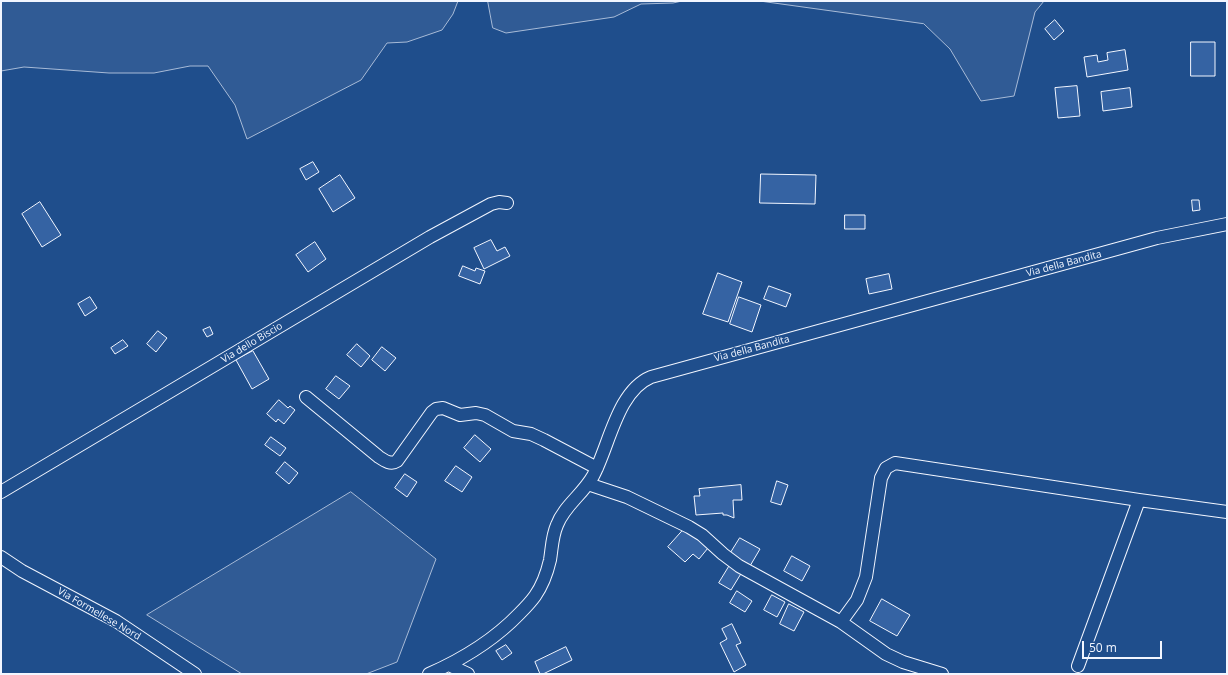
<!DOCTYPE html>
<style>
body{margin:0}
#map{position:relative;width:1228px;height:675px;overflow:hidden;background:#1f4e8c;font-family:"Open Sans",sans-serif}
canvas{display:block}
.frame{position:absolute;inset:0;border:2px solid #f2f6ff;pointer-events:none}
.scale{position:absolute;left:1082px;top:641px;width:80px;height:18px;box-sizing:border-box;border:2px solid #f2f6ff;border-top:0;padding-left:5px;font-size:12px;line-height:14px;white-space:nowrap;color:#f2f6ff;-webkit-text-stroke:3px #1f4e8c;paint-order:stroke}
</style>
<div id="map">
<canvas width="1228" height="675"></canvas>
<div class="frame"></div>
<div class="scale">50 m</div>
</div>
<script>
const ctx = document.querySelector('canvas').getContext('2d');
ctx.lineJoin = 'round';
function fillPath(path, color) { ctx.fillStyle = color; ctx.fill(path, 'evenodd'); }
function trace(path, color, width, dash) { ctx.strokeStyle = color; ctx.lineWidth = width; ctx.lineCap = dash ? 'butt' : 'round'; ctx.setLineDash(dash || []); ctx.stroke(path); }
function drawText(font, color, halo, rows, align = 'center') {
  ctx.font = font + ' "Open Sans",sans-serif'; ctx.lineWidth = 3; ctx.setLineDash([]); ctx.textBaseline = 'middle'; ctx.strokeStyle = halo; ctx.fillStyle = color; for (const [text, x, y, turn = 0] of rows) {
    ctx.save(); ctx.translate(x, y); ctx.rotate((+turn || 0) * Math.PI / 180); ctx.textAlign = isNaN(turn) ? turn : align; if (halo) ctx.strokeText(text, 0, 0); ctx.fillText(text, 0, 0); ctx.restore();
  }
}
const green = new Path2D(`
 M1,1h457l-5,13 -11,16 -35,12 -20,1 -26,37 -114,59 -12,-34 -27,-39h-18l-36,7h-45l-85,-6 -23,4z
 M488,1h194l-9,2 -32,1 -27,13 -108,16 -13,-5z
 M760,1h284l-9,11 -21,84 -33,5 -31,-52 -26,-25z
 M351,492l85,67 -39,103 -31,12h-124l-95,-59z`);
fillPath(green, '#305b95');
trace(green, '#a8bbd7', 1);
const building = new Path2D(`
 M1055,20l9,11 -10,9 -9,-11z
 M1191,42h24v34h-24z
 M1125,50l3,20 -41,7 -3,-20 13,-2 1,7 10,-2 -1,-7z
 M1077,86l3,30 -22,2 -3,-30z
 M1130,88l2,19 -29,4 -2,-19z
 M313,162l6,10 -13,8 -6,-11z
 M761,174l55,1 -1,29 -55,-1z
 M340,175l15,23 -22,14 -14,-23z
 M1192,200h7l1,10 -7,1z
 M40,202l21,33 -19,12 -20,-33z
 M845,215h20v14h-20z
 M491,240l6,11 8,-4 5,9 -26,13 -10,-21z
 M315,242l11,17 -18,13 -12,-17z
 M463,266l12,5 1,-3 9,3 -5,13 -21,-8z
 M718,273l24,9 -14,40 -25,-8z
 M889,274l3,15 -23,5 -3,-15z
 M769,286l22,8 -5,13 -22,-8z
 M90,297l7,11 -12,8 -7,-12z
 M739,297l22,8 -9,27 -22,-8z
 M210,327l3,7 -6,3 -4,-7z
 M158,331l9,7 -11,14 -9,-8z
 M123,340l5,6 -13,8 -4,-6z
 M357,344l13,12 -9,11 -14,-12z
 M382,347l14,11 -11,13 -13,-11z
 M253,351l16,28 -17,10 -16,-29z
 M336,376l14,10 -11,13 -13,-10z
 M279,400l9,8 2,-2 5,4 -11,14 -6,-5 -2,3 -9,-8z
 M475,435l16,14 -11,13 -16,-14z
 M271,437l15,11 -6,8 -15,-11z
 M285,462l13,11 -9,11 -13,-11z
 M456,466l16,11 -10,15 -17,-11z
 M405,474l12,8 -10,15 -12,-9z
 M777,481l11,4 -7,20 -10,-3z
 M741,485l1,15h-9l1,18 -7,-3h-4v-2l-27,2 -2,-19h6l-1,-7z
 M685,528l23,20 -9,11 -6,-5 -8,8 -17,-15z
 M740,538l20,11 -10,17 -20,-12z
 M792,556l18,10 -8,15 -18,-10z
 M730,565l12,7 -11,18 -12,-7z
 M737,591l15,10 -7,11 -15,-9z
 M772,595l13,7 -8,15 -13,-7z
 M882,599l28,16 -13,21 -27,-15z
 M789,604l15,8 -10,19 -14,-7z
 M732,624l9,19 -5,2 10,20 -12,7 -14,-29 7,-4 -5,-10z
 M506,645l6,8 -10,7 -6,-9z
 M566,647l6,13 -29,14h-3l-5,-12z`);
fillPath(building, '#3563a3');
trace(building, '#f2f6ff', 1);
const minor = new Path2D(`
 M306,397l73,60c6,4 12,8 18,4l35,-49 4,-3 7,-1 17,7 16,-2 9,2 28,16 18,3 13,6 53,28
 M588,484l39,13 62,30 13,8 21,19 16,12 102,56 45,32 17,8 39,12
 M1,492l429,-255 61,-33 8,-2 8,1
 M1,557l21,14 94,50 79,53
 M841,622l16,-22 9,-23 15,-99 5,-10 9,-5 244,37 88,12
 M449,665l19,9
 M1078,666l61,-166
 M429,674c34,-15 64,-33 90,-60 5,-5 11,-11 16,-18 7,-10 12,-23 15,-36 2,-12 2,-24 7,-35 7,-19 26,-31 36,-49 16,-29 24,-85 58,-99l506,-139 70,-14`);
trace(minor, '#f2f6ff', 14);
trace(minor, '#1f4e8c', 12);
drawText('10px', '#f2f6ff', '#1f4e8c', [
 ["Via della Bandita",1064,264,-15],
 ["Via dello Biscio",252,343,-31],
 ["Via della Bandita",752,349,-15],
 ["Via Formellese Nord",99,614,30]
]);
</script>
